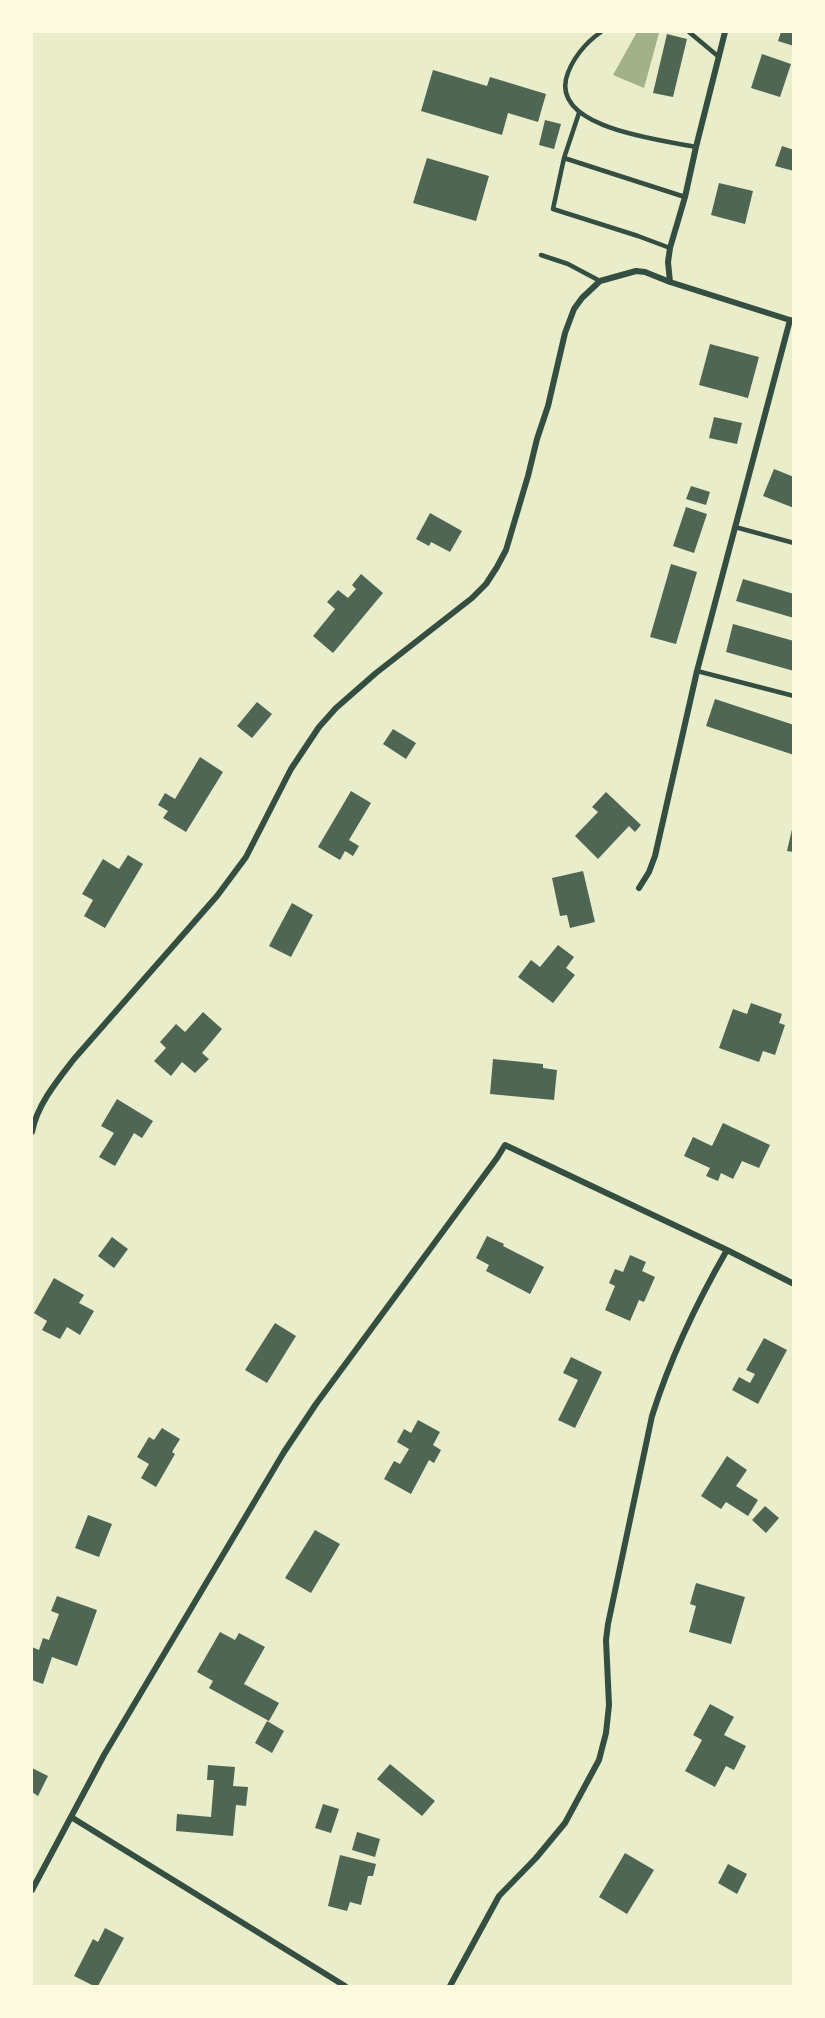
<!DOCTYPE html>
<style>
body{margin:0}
#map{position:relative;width:825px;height:2018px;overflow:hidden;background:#e9edc9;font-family:Cabin,sans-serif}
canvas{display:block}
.frame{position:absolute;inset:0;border:33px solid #fefae0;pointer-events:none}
</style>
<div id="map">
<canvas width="825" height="2018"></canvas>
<div class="frame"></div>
</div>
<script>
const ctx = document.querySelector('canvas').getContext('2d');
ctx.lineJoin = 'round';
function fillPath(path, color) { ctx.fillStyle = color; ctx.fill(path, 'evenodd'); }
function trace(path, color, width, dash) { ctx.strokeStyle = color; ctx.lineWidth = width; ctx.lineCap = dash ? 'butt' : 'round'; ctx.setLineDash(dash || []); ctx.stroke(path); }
fillPath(new Path2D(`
 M637,32l22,1 -15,55 -31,-13z`), '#a3b18a');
fillPath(new Path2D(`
 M781,32h13v14l-16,-5z
 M667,34l20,5 -14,58 -20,-4z
 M762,54l29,10 -11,33 -29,-9z
 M433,70l54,16 3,-9 56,17 -8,28 -30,-9 -6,22 -81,-24z
 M545,120l16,4 -7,25 -15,-4z
 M782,146l12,4v21l-19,-5z
 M427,158l62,18 -13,45 -63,-18z
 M719,183l34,8 -8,33 -34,-9z
 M710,344l49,13 -11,41 -49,-13z
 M714,417l28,6 -5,21 -28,-6z
 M774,469l20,8v31l-31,-12z
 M691,486l19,6 -4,13 -20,-6z
 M686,507l21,7 -13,39 -21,-7z
 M430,513l32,18 -12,21 -19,-10 -2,4 -13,-7z
 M671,564l26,8 -21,72 -26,-7z
 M361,574l22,19 -50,60 -20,-17 22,-27 -8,-7 11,-12 10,8 8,-9 -4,-4z
 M743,579l51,15v24l-58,-17z
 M733,624l61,17v30l-68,-19z
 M715,699l79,26v30l-88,-29z
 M257,702l15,12 -20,24 -15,-12z
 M393,729l23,14 -10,16 -23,-15z
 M200,757l23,15 -37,60 -23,-14 5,-7 -10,-6 7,-12 10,6z
 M351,791l20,12 -22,37 10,6 -6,10 -8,-5 -5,9 -22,-13z
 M606,792l35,33 -6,7 -6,-6 -31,33 -23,-23 23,-24 -6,-5z
 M793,825h1v27l-7,-1z
 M128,855l15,9 -38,64 -21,-12 9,-16 -11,-6 21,-35 16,10z
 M583,871l12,51 -25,6 -3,-13 -7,1 -8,-38z
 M292,903l21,12 -22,42 -22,-11z
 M558,945l16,12 -8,11 9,7 -22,28 -35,-26 13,-17 9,7z
 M751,1003l31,11 -3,9 6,2 -10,30 -12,-4 -4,11 -40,-14 14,-39 14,5z
 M203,1012l19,17 -20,24 7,6 -14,14 -13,-11 -11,14 -17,-15 12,-13 -6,-6 16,-18 9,8z
 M493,1059l50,5v4l14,2 -3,30 -64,-6z
 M117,1099l36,22 -11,17 -8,-5 -19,33 -16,-9 15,-24 -13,-7z
 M723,1123l47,22 -11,23 -17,-7 -9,18 -12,-6 -3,8 -12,-5 4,-8 -26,-12 9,-19 19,9z
 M487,1236l17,8 -1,2 41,21 -14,27 -44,-23 3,-6 -13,-7z
 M112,1237l16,12 -14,19 -16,-12z
 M630,1255l16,7 -4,9 13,6 -11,25 -5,-2 -9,21 -25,-11 10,-24 -6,-3 6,-14 8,3z
 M54,1278l30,17 -5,8 15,8 -14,24 -13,-8 -7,12 -18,-9 5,-9 -13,-8z
 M275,1323l21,13 -29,47 -22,-13z
 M764,1338l23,12 -29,54 -26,-14 7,-13 11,6 5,-9 -9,-4z
 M571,1357l31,15 -27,56 -17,-8 20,-40 -15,-7z
 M418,1420l22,12 -7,13 8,5 -7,13 -5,-3 -18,34 -27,-15 10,-18 6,3 9,-15 -12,-7 7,-13 7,4z
 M162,1428l18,11 -8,13 3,2 -19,33 -15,-9 8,-14 -12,-7 12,-20 5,3z
 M727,1456l20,14 -11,16 22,14 -10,16 -22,-14 -5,7 -20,-13z
 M765,1506l14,12 -13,15 -14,-13z
 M88,1515l24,9 -13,33 -24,-9z
 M315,1530l25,14 -29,49 -26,-15z
 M696,1583l49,14 -14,47 -42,-12 7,-26 -6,-2z
 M57,1596l40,14 -20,56 -25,-9 -9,27 -11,-4v-33l7,3 4,-12 6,2 10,-26 -8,-3z
 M220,1632l15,8 4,-7 26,14 -21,37 35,19 -10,18 -60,-33 4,-7 -16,-9z
 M710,1704l24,13 -10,18 22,11 -12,24 -8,-4 -11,21 -30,-16 17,-31 -9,-5z
 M267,1721l17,10 -12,22 -17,-10z
 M390,1764l45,37 -13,15 -45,-37z
 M208,1765l27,2 -2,19 15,1 -2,19 -10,-1 -3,31 -57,-5 1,-17 34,3 3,-37h-7z
 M32,1768l16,8 -10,20 -6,-4z
 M323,1804l16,5 -8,24 -16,-5z
 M357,1832l23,7 -5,18 -23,-7z
 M625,1853l29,17 -27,44 -28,-17z
 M340,1855l36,9 -3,12h-5l-7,29 -11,-3 -3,9 -19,-5z
 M728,1864l19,10 -10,20 -19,-11z
 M105,1928l19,10 -26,48h-4l-20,-10 19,-37 5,3z`), '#4f6655');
trace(new Path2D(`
 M601,32c-16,11 -30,28 -35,47 -11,50 97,61 130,68
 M689,32l30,25
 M579,113l-15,45 -11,51 85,27 32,12
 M564,158l121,39
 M541,255l27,9 32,17
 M735,527l59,16
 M697,671l97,25`), '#344e41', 4.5);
trace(new Path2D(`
 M725,32l-29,115 -11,50 -15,51 -2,14 2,20 123,39
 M639,888l10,-16 6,-16 42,-185 93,-351
 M32,1132c5,-27 25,-51 42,-73l143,-163 29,-39 45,-88 28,-42 17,-19 40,-35 96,-75 14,-14 11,-17 9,-17 22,-74 9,-37 11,-33 17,-73 9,-24 8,-11 18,-17 36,-10 9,1 25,10
 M71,1817l274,169
 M32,1890l72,-135 180,-303 32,-48 181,-246 8,-13 222,105 67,34
 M450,1986l49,-90 37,-38 29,-35 34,-63 7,-27 3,-28 -3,-65 2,-16 44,-208c18,-57 45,-114 75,-166`), '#344e41', 6);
</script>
